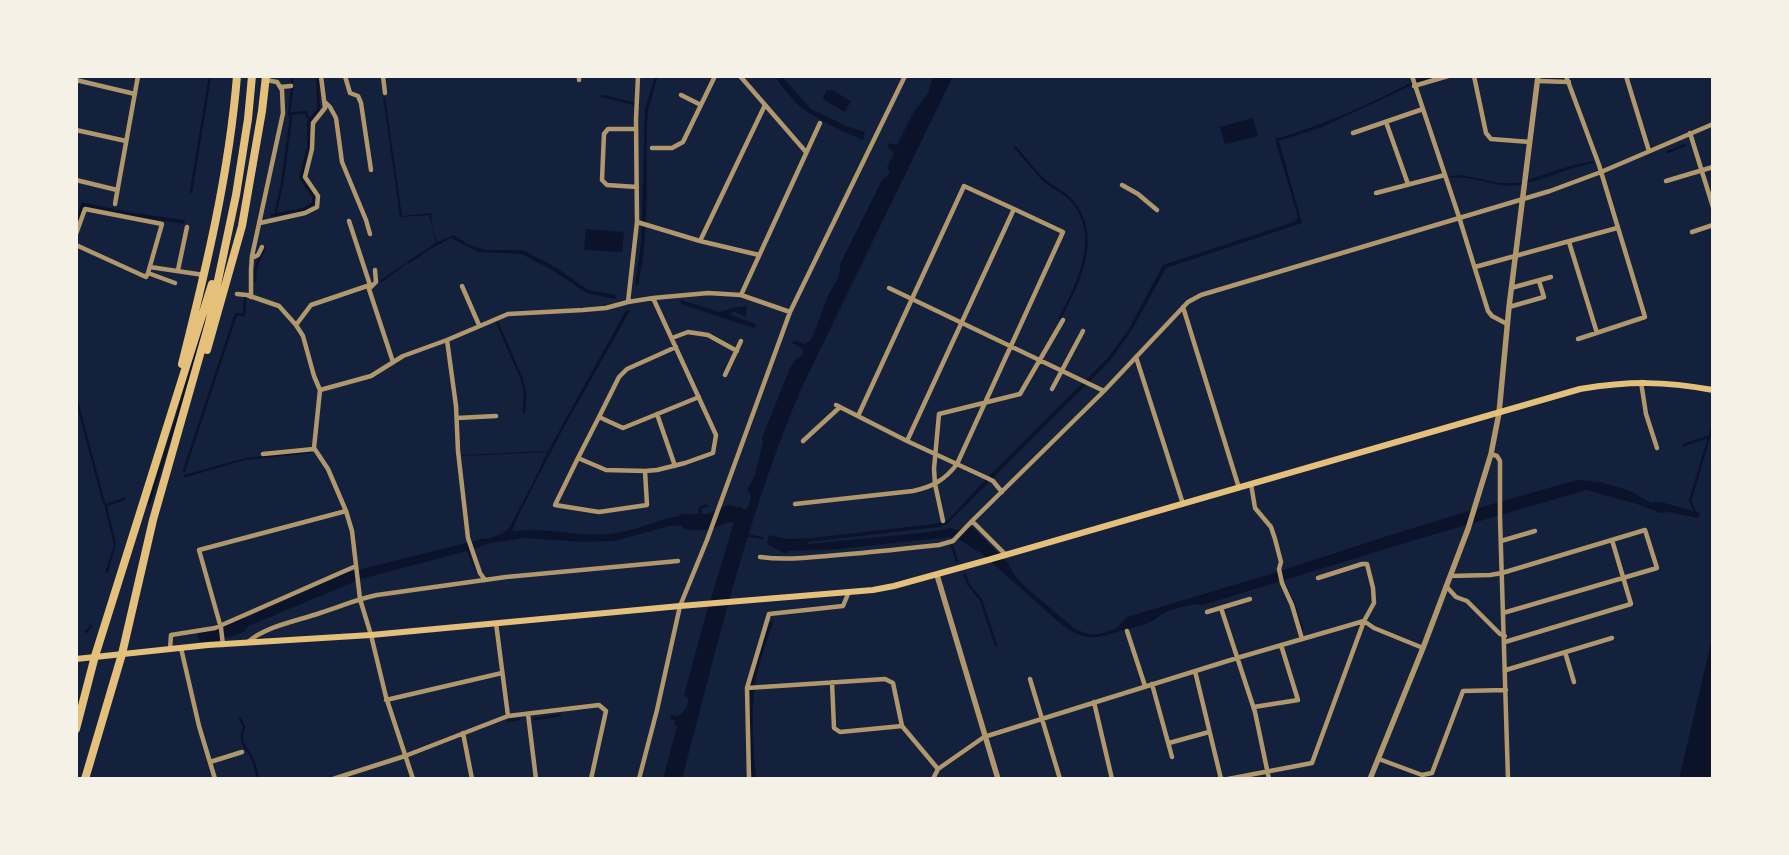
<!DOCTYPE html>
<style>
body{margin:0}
#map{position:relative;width:1789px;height:855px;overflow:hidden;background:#14213d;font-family:"Open Sans",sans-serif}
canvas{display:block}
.frame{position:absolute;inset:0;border:78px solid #f6f1e7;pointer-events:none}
</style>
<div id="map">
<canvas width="1789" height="855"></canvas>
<div class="frame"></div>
</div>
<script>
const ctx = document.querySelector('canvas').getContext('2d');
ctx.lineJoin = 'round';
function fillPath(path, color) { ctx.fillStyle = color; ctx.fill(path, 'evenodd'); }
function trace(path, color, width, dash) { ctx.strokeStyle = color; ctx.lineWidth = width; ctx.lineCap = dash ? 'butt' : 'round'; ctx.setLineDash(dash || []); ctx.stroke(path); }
fillPath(new Path2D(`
 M316,76h3l1,35 -9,11 -1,26 -7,30 12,18 1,8 -12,7 -33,6 -1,-3 33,-6 9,-6v-5l-13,-19 8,-31v-26l10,-12z
 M655,76h3l-10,34 -1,13c-1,53 3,110 -9,162h-3l6,-42 4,-134z
 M775,76h7l29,33 35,17 19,6 -2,8c-20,-9 -42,-18 -60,-31 -11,-9 -20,-21 -28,-33z
 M933,76h20l-151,311c-54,125 -85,260 -120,392h-19l14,-53 -3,-2 1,-4 -5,-1 1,-4 6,1c7,-3 12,-10 11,-18l-4,-3 21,-77 30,-99 -9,-5 1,-3h10l2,-5 6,4 3,-3 3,-11 -4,-6 8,-15 8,-33 -1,-4 28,-70 5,-8 5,-3 4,-5 -3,-4 -9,-5 3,-3 9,4 7,-4c7,-15 11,-31 18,-46 5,-10 13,-18 11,-30l42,-84 3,-2 5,-6 -3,-5 7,-14 -7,-7 2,-3 8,2 16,-32 15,-20z
 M1428,76h12l-21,6 -99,46 -41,13 23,82 -136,45 -33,60 -24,34 -162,162 -9,3 -130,15v2l121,-12 22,-4 8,2 13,-3 36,36 5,10 10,12 51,43 13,6h13l17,-6 10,-11 147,-44 110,-36 108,-33 85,-24 23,2 28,8 23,13 10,-1 39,11 -2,5 -28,-6 -10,1 -23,-9 -51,-14 -181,53 -202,62c-13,-1 -34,4 -45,12 -2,1 -3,3 -6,4 -7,4 -17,6 -25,8 -28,9 -41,14 -65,-4l-81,-72c-11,-5 -18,-13 -29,-16l-124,13 -39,1 -3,3 -19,-10 2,-9 19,4 24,-1 122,-14 13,-3 45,-48 114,-113 21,-28 36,-67 131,-43 4,-4 -23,-79c50,-14 97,-36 143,-60z
 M830,89l21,12 -6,11 -21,-12 -1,-2 4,-8 2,1z
 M383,97h2l17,119 29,-3 1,13 5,16 17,-7 14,9 16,6h39l34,18 31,22 29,5 -2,4 -29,-6 -32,-22 -32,-17 -44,-2 -27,-14 -37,20 -33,25 -2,-2 57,-38 -7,-28 -29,2z
 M1253,118l5,18 -33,8 -5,-17z
 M1593,161l1,2c-26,4 -49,17 -75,22 -23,4 -46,-10 -69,-7v-2l11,-1 39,8h18l52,-17z
 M82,202l46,10 57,8 -1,4 -60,-9 -40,-8 -8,20v-8z
 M586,229l38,3 -2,20 -38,-2z
 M680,300h4v1l36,11 12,-4 15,-2 -1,11 -13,-6 -2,4 25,9 -2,4 -73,-24z
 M626,310l4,1 -66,116 -44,85 -8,19c8,0 15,-2 23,-1 25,1 49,6 74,4 24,-2 46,-14 71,-18v-2h18l1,-7 7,-3 3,2 -7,2 -1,4 2,7h8l-3,10 -3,-2 -21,1v-2h-14l-56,15 -34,1 -55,-4 -35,5 -21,8 8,24 -10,-24 -106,28 -115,48c-6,3 -11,8 -17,11l-4,-11 121,-54 140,-35 1,1 15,-5 7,-6 24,-45 14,-31 -85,4v-1l86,-4z
 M312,451v2l-67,7 -62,18 1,-3 61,-17z
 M126,497v3l-19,6 9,38 -8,29 -3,-1 9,-27 -10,-41z
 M774,620c-8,23 -18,49 -20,74 -3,28 0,57 2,85h-4c-2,-29 -5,-60 -2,-89 3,-23 12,-45 19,-67z
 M1713,634v134l-3,11h-31z`), '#0b132b');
trace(new Path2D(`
 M292,82v-6
 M602,96l37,9
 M289,114l17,-2 1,5 3,2
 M1015,147c9,10 18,22 28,32 9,9 22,13 30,23 29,36 5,81 -13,116
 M1668,152l17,-7
 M191,192l19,-116
 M276,211l6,-27 9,-66 -2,-4 3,-25
 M409,262l14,-9
 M255,281l1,-14 9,-20
 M496,320l25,57 4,14 -1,21
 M76,398l28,105
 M1684,445l24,-8
 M184,471l52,-157 8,1 1,-17
 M149,504l28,-87 32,-110
 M1695,512l-5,-11 23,-77
 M746,535l16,3
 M952,546l5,15
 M965,575l3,9 13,16 15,45
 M1285,585l11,24 6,21
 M86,632l5,-6
 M240,718l4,9c-7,18 5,20 10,36 2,5 3,11 4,16
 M535,719l25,-4
 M508,721l11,-2`), '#0b132b', 2.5);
trace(new Path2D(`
 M689,522h20l20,-9 13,4
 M206,636l34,-11`), '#0b132b', 16);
trace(new Path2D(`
 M345,76l5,17 8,3 3,7 10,67
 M383,76l2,17
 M740,76l66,76
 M1412,76l47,141 29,94 4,5 15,8
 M1474,76l12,57 5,6 39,3
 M1566,76l33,89 46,152 -67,22
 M1626,76l23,75
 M76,80l59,14
 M579,80v-4
 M1538,81l31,1
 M1414,86l34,-10
 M280,87l11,-1
 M681,95l20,10
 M324,101l6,6 6,11 6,44 24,58 4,14
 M1386,122l22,62
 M636,129h-28l-4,5 -2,46 5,5 30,2
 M76,130l50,11
 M1353,133l70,-24
 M1690,133l23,74
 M652,148h20l11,-6 32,-66
 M76,180l41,10
 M1666,181l47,-14
 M1122,185l16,9 19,16
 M1376,193l69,-18
 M115,204l23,-128
 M637,222l-1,-103 2,-43
 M260,223l45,-10 12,-6 1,-11 -13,-19 7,-28 1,-26 12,-15 -4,-32
 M1692,232l21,-7
 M76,234l9,-25 77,15 -14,49
 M700,241l65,-136
 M1569,242l28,91
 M76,245l70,32 2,-4 27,10
 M252,258l6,-3 4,-8
 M150,267l54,8
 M1475,267l142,-39
 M178,270l9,-43
 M368,286l25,76
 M462,286l17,39
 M889,288l215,103
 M1511,288l40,-11
 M369,289l7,-7 -1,-12
 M237,294l10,1 32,11 17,19 7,11 11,40 6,14 -6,58 14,21 18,42 6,20 8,68 11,36 15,62 27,82
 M741,295l79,-172
 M251,297v-27l1,-14 31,-143 -1,-23 -5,-8 -11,-2
 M653,298l63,137 -3,18 -28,10 -28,7 -12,1 -39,-1 -28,-12 21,-41 24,11 76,-31
 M628,302l9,-80 63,19 59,14
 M1183,307l56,181
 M1509,307l35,-10 -5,-16
 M296,325l15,-20 59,-20 -21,-64
 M672,338l16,-6 20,3 29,16
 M447,340l9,66 2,45 10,87 12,35 5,7
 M1136,357l47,147
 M725,375l16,-34
 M1641,382l5,32 11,34
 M1052,389l31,-58
 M320,390l51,-14 32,-20 44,-16 61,-26 75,-4 23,-2 22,-6 25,-4 55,-5 33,2 49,17
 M836,405l71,36 80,37 6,3 9,11
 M657,414l18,52
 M858,416l106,-230 50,23
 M599,417l20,-40 8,-8 49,-22
 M457,418l39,-2
 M803,441l37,-34
 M263,454l51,-5
 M1491,454l6,2 3,5v57l8,261
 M578,458l-23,47 44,7 48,-7 -2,-34
 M1251,484l4,24 16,19 4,12 6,23 -2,7 3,14 10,22 10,34
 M795,504l118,-13c19,-4 32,-11 44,-27l106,-232 -49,-23 -107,232
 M943,521l-8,-37 -1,-15 5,-55 81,-20 43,-74
 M1501,541l34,-10
 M1006,555l-34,-34 132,-130 84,-89 13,-7 349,-104 51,-19 112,-48
 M760,557c23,3 44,1 67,-1 37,-3 75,-7 112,-11l14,-4 19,-20
 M1450,576l40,-1 12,-2 143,-43 12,38 -154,45
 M1446,586l10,11 11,4 33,33 5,2
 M1221,608l34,104 14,67
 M1207,612l43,-13
 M496,623l12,93
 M1127,631l18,55
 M248,642c18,-16 49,-21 72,-29 19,-6 37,-14 57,-18l129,-18 172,-16
 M1505,642l126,-38 -19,-64
 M223,645l-2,-17 -22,-78 147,-39
 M181,648l18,78 16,53
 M170,649l1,-14 44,-7 141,-62
 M1565,652l9,30
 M1506,670l106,-32
 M1195,671l26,108
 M1030,679l30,100
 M832,682l2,46 6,4 62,-6
 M1152,684l20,73
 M747,688l138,-9 8,4 9,43 36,43
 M386,700l116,-27
 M1094,702l18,77
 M1254,707l44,-7 -17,-55
 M528,714l8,65
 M463,733l9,46
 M1169,743l40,-11
 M1379,759l43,16 10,-2 31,-82 43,-1
 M210,762l32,-10
 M333,779l72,-23 103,-40 91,-11 7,6 -15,68
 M639,779l18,-69 23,-104 27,-66 83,-228 115,-236
 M749,779l-2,-91 22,-74 74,-8 5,-12
 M933,779l5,-10 46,-32 253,-79 127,-37 10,7 49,20
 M1228,779l84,-16 52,-142 10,-18 -1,-15 -6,-24h-5l-44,14`), '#b1986c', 4.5);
trace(new Path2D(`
 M937,575l61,204
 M1370,779l53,-131 45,-119 23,-75 8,-41 10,-106 29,-231`), '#b1986c', 5.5);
trace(new Path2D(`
 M76,659l132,-14 163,-10 309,-29 193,-16 21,-4 94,-26 592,-171c50,-8 83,-8 133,1`), '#e5c07b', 6);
trace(new Path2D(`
 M207,350l35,-124 20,-115 4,-35
 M182,364c24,-95 47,-190 55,-288
 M76,729l19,-73 117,-372
 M85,779l37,-125 31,-134 56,-197 27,-128 12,-76 4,-43`), '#e5c07b', 8);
</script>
